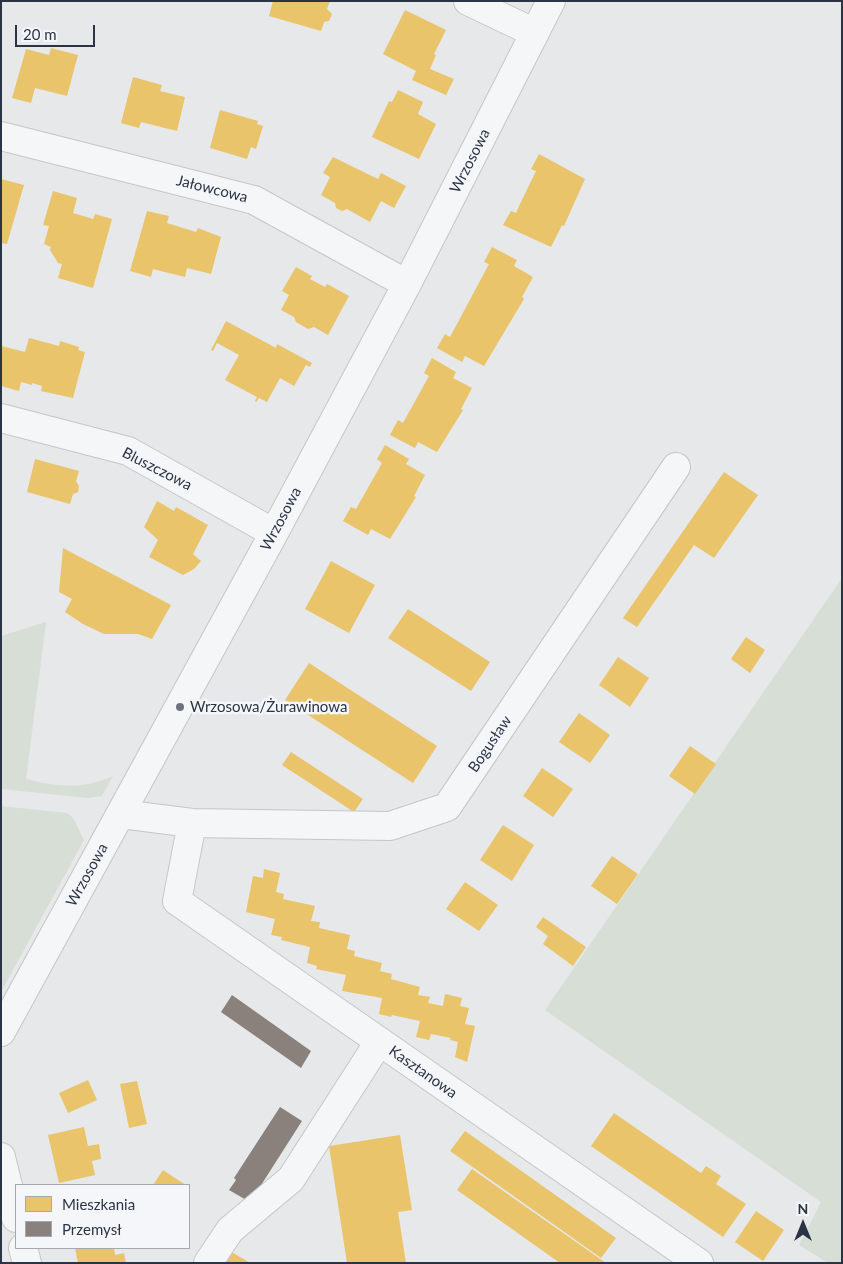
<!DOCTYPE html>
<meta charset="utf-8">
<style>
body{margin:0}
#map{position:relative;width:843px;height:1264px;overflow:hidden;background:#e6e8ea;font-family:Lato,sans-serif}
canvas{display:block}
.frame{position:absolute;inset:0;border:2px solid #2b3445;pointer-events:none}
.legend{position:absolute;left:15px;top:1184px;width:175px;height:65px;box-sizing:border-box;background:#f4f6f9;border:1px solid #a4a8b1;margin:0;padding:6px 9px;list-style:none;font-size:15px;color:#2b3445}
.legend li{display:flex;align-items:center;gap:10px;height:25px}
.legend b{width:25px;border:1px solid #a4a8b1}
.north{position:absolute;left:778px;top:1199px;width:50px;height:50px;-webkit-text-stroke:4px #f4f6f9;paint-order:stroke;rotate:0deg;font-size:14px;font-weight:700;line-height:20px;text-align:center;color:#2b3445}
.north::after{content:'';display:block;margin:auto;width:18px;height:22px;background:#2b3445;clip-path:polygon(50% 0,100% 100%,50% 72%,0 100%)}
.scale{position:absolute;left:15px;top:25px;width:80px;height:22px;box-sizing:border-box;border:2px solid #2b3445;border-top:0;padding-left:6px;font-size:15px;line-height:18px;white-space:nowrap;color:#2b3445;-webkit-text-stroke:4px #f4f6f9;paint-order:stroke}
</style>
<div id="map">
<canvas width="843" height="1264"></canvas>
<div class="frame"></div>
<ul class="legend">
<li><b style="height:14px;background:#e9c46a"></b>Mieszkania</li>
<li><b style="height:14px;background:#8a817c"></b>Przemysł</li>
</ul>
<div class="north">N</div>
<div class="scale">20 m</div>
</div>
<script>
const ctx = document.querySelector('canvas').getContext('2d');
ctx.lineJoin = 'round';
function fillPath(path, color) { ctx.fillStyle = color; ctx.fill(path, 'evenodd'); }
function trace(path, color, width, dash) { ctx.strokeStyle = color; ctx.lineWidth = width; ctx.lineCap = dash ? 'butt' : 'round'; ctx.setLineDash(dash || []); ctx.stroke(path); }
function drawText(font, color, halo, rows, align = 'center') {
  ctx.font = font + ' Lato,sans-serif'; ctx.lineWidth = 5; ctx.setLineDash([]); ctx.textBaseline = 'middle'; ctx.strokeStyle = halo; ctx.fillStyle = color; for (const [text, x, y, turn = 0] of rows) {
    ctx.save(); ctx.translate(x, y); ctx.rotate((+turn || 0) * Math.PI / 180); ctx.textAlign = isNaN(turn) ? turn : align; if (halo) ctx.strokeText(text, 0, 0); ctx.fillText(text, 0, 0); ctx.restore();
  }
}
fillPath(new Path2D(`
 M842,578v685h-14l-29,-18 22,-43 -276,-192z
 M46,622l-20,157c33,8 55,11 87,-3l-11,20 -14,2 -87,-9v-153z
 M1,806l66,7 6,5 11,22 -83,152z`), '#d6ded6');
fillPath(new Path2D(`
 M273,1h57l-3,8 5,5 -3,7 -5,1 -3,9 -52,-15z
 M405,10l41,20 -12,24 2,1 -6,14 24,10 -8,16 -34,-15 4,-9 -33,-17z
 M51,48l27,7 -11,41 -32,-8 -4,15 -19,-5 14,-49 23,6z
 M133,77l29,8 -2,6 25,6 -8,34 -36,-9 -2,6 -18,-5z
 M398,90l25,12 -5,12 18,10 -17,35 -47,-22 17,-36 3,1z
 M220,110l38,11 -1,3 6,2 -7,23 -5,-2 -4,12 -37,-11z
 M539,154l46,25 -21,47 -2,-1 -11,22 -48,-22 8,-14 5,2 4,-9 16,-33 -5,-2z
 M333,157l45,22 3,-6 25,13 -12,22 -13,-7 -11,21 -23,-13 -5,2 -6,-3 -1,-5 -14,-8 9,-18 -7,-4z
 M1,179l23,6 -17,59 -6,-1z
 M53,191l24,7 -4,15 20,6 2,-5 17,5 -19,69 -35,-10 4,-14 -4,-1 -8,-13 1,-3 -7,-3 5,-18 -6,-1z
 M147,211l22,5 -2,7 29,9 2,-4 23,9 -10,37 -24,-6 -2,9 -32,-8 -2,8 -21,-6z
 M492,247l25,13 -3,6 19,11 -11,20 2,2 -40,67 -19,-10 -3,6 -25,-14 8,-14 5,3 7,-13 32,-60 -5,-2z
 M296,267l16,9 -2,3 15,8 2,-3 22,12 -21,39 -14,-8 -6,2 -12,-7 -2,-5 -13,-7 8,-15 -7,-4z
 M226,321l50,27 1,-4 35,19 -2,4 -4,-2 -12,21 -14,-8 -13,24 -8,-4 -3,4 -1,-1 2,-4 -32,-17 14,-25 -22,-12 -4,8 -2,-1z
 M29,338l30,8 1,-5 19,6 -1,3 7,2 -12,46 -32,-7 1,-5 -10,-3v2l-11,-3 -2,9 -18,-5v-40l24,6z
 M432,358l24,14 -3,6 19,10 -11,21 2,1 -26,42 -19,-10 -3,6 -25,-13 8,-15 5,3 26,-47 -5,-3z
 M385,445l24,14 -3,5 19,11 -11,21 2,1 -26,42 -19,-10 -3,6 -25,-14 8,-14 5,2 26,-46 -5,-4z
 M35,459l44,12 -3,10 3,5 -1,6 -5,2 -3,10 -43,-12z
 M724,472l34,23 -44,63 -20,-13 -57,82 -14,-9z
 M157,501l17,10 2,-4 32,18 -15,29 8,7 -7,8 -11,6 -34,-18 9,-17 -14,-13z
 M63,548l108,57 -19,34 -14,-5h-34l-21,-10 -18,-12 7,-13 -13,-7z
 M331,561l44,24 -26,48 -44,-24z
 M408,609l82,53 -19,29 -83,-53z
 M746,637l19,13 -15,23 -19,-14z
 M618,657l31,21 -19,29 -31,-22z
 M309,663l128,83 -24,37 -128,-83z
 M579,713l31,22 -20,28 -31,-21z
 M690,746l26,18 -21,30 -26,-18z
 M291,752l72,47 -9,13 -72,-47z
 M542,768l31,21 -20,28 -30,-21z
 M503,825l31,20 -22,36 -32,-21z
 M612,856l26,18 -21,30 -26,-18z
 M264,869l16,4 -4,19 8,2 -1,5 32,7 -4,15 9,1 -1,6 31,7 -3,14 8,2 -1,5 28,7 -2,8 12,3 -1,5 29,8 -2,8 12,2 -2,6 15,3 2,-12 17,4 -2,8 9,2 -4,16 10,2 -8,36 -12,-5 3,-15 -8,-2 1,-2 -20,-4 -2,6 -13,-3 4,-16 -28,-6 -1,2 -12,-3 3,-16 -40,-7 4,-16 -30,-6 1,-3 -10,-3 3,-16 -29,-7 1,-3 -11,-2 4,-16 -29,-7 7,-36 10,2z
 M465,882l33,23 -19,26 -33,-22z
 M543,917l43,30 -13,19 -30,-22 5,-8 -12,-9z
 M88,1080l9,20 -29,13 -9,-20z
 M137,1081l10,43 -18,4 -9,-44z
 M614,1113l87,60 5,-7 15,10 -5,8 30,20 -23,33 -132,-91z
 M84,1127l4,19 11,-2 2,15 -9,2 3,14 -36,8 -11,-48z
 M465,1131l151,107 -15,20 -151,-107z
 M400,1135l12,75 -14,2 8,51h-59l-18,-117z
 M472,1169l134,94h-46l-103,-73z
 M163,1170l12,8 11,7h-33z
 M756,1211l28,19 -21,31 -28,-19z
 M75,1248h39l1,7 9,-2 2,10h-48z
 M230,1251l20,12h-27z`), '#e9c46a');
fillPath(new Path2D(`
 M232,995l79,56 -10,17 -80,-56z
 M280,1107l22,14 -46,72 -2,-2 -6,10 -19,-11 7,-10 -2,-2z`), '#8a817c');
const street = new Path2D(`
 M468,1l67,32
 M1,136l253,64 153,84
 M1,418l127,33 146,82
 M121,814l71,9 198,3 57,-19 229,-340
 M192,823l-15,78 522,362
 M1,1032l273,-499 133,-249 144,-283
 M1,1157l15,61
 M23,1248l4,15
 M208,1263l22,-33 61,-51 88,-137`);
trace(street, '#c4c6c8', 30);
trace(street, '#f5f6f7', 28);
for (const [x, y, r, color] of [
 [180,707,5,"#6c737f"]
]) { const dot = new Path2D(); dot.arc(x, y, r, 0, 2 * Math.PI); ctx.fillStyle = color; ctx.fill(dot); trace(dot, '#f4f6f9', 2); }
drawText('15px', '#2b3445', '#f4f6f9', [
 ["Wrzosowa",470,161,-63],
 ["Jałowcowa",212,189,14],
 ["Bluszczowa",157,469,27],
 ["Wrzosowa",281,519,-62],
 ["Bogusław",490,744,-56],
 ["Wrzosowa",87,875,-61],
 ["Kasztanowa",423,1072,35]
]);
drawText('15px', '#2b3445', '#f4f6f9', [
 ["Wrzosowa/Żurawinowa",190,707]
], 'left');
</script>
